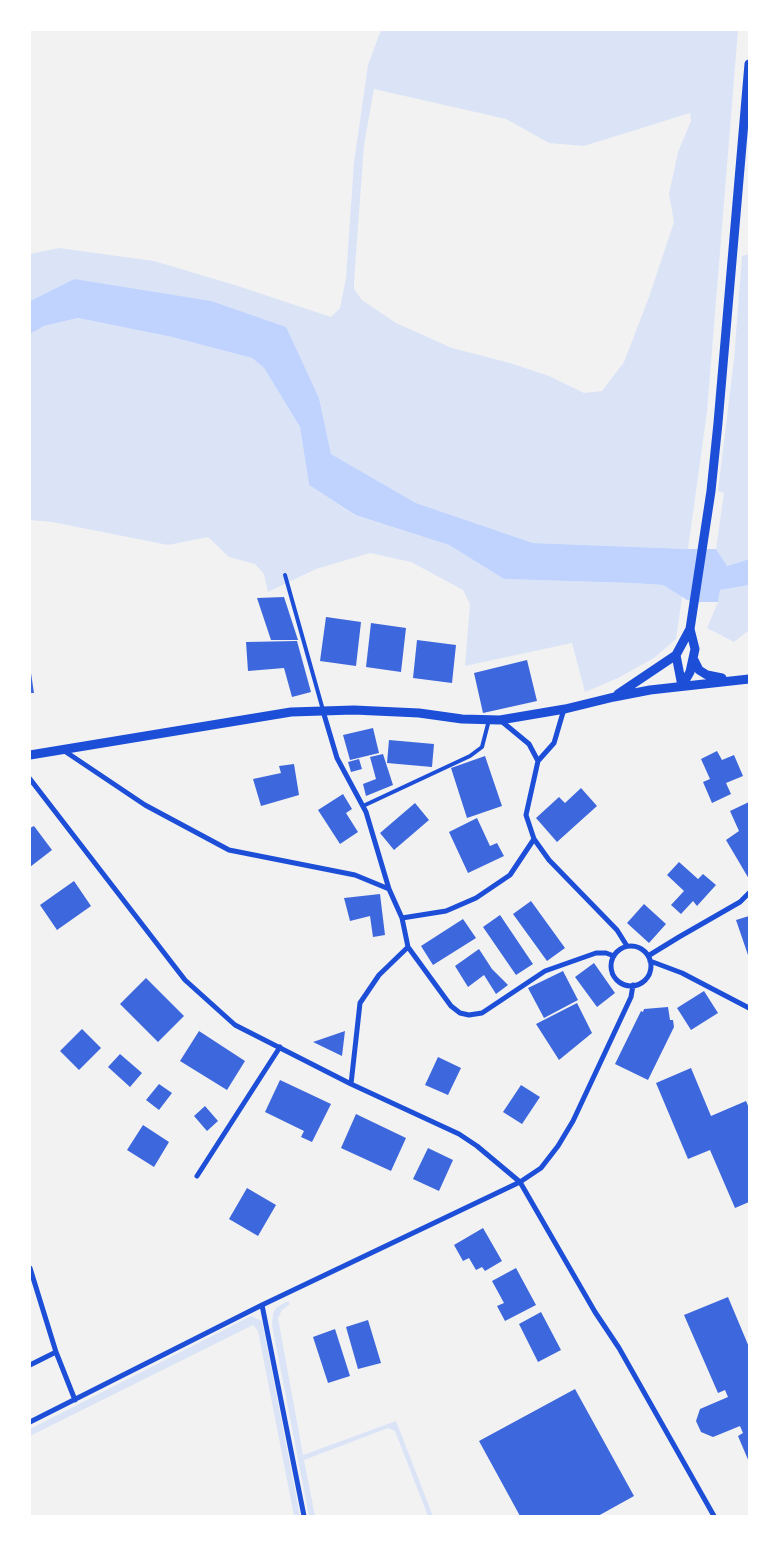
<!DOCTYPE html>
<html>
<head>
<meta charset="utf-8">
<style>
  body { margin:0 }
  #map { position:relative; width:779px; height:1546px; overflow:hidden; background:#f2f2f2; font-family:Raleway,sans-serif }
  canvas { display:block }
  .frame { position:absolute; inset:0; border:31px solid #fff; pointer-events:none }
</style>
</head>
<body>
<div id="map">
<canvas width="779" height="1546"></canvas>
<div class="frame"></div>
</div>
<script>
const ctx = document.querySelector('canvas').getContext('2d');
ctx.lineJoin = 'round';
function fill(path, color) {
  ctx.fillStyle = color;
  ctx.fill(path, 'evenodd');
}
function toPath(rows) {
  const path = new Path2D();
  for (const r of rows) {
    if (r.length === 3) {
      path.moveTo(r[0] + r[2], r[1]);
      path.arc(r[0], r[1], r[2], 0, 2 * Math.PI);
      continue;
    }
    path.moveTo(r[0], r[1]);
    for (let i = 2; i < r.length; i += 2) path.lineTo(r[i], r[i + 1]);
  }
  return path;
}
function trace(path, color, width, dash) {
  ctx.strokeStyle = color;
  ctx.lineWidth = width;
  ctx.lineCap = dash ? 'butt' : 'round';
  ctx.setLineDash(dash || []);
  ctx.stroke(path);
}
const green = toPath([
  [381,30,738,30,707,412,688,549,533,543,416,503,331,454,319,398,285,327,74,279,30,301,30,254,59,248,154,261,238,286,331,317,340,308,346,278,354,162,368,65],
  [374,89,506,119,549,143,584,146,690,113,691,121,678,152,669,194,674,222,649,297,624,362,602,391,584,393,549,376,510,363,452,348,396,323,362,300,354,289,354,281,364,145],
  [749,254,749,559,726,566,716,549,724,493,718,491,734,359,742,256],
  [78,318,172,337,252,358,264,368,300,427,309,485,354,515,449,545,504,579,632,583,663,585,682,597,676,639,654,658,618,678,585,692,572,643,465,666,470,604,463,590,411,562,370,553,316,569,268,592,264,574,255,564,229,557,208,537,168,545,52,522,30,520,30,334,44,326],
  [749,585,749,630,734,642,707,628,718,602,720,590],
  [288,1301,290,1304,282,1310,278,1318,303,1455,396,1421,433,1516,428,1516,395,1431,388,1428,304,1460,315,1516,309,1516,272,1325,273,1313,277,1307],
  [251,1316,262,1321,300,1516,294,1516,258,1331,253,1325,30,1436,30,1429]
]);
const water = toPath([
  [74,279,211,301,286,327,319,398,331,454,416,503,533,543,688,549,716,549,727,566,749,559,749,585,720,590,718,602,699,602,687,600,663,585,632,583,504,579,449,545,355,515,309,485,300,427,264,368,252,358,172,337,78,318,44,326,30,334,30,301]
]);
const building = toPath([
  [284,597,298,640,271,640,257,598],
  [326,617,361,622,356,666,320,661],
  [371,623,406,628,401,672,366,667],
  [417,640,456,645,452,683,413,678],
  [297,641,311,692,292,697,284,668,248,671,246,642],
  [527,660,537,701,483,713,474,673],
  [31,673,34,693,30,693,30,674],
  [373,728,379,753,350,760,343,735],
  [389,740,434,744,432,767,387,763],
  [717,751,722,760,734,755,743,776,726,783,731,794,712,803,703,782,710,779,701,759],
  [383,754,393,785,366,796,363,784,376,779,370,757],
  [485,756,502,806,467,818,451,768],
  [359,759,362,769,351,772,348,762],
  [294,764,299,795,261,806,253,779,281,773,279,766],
  [581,788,597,806,557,842,536,818,559,797,565,803],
  [343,794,352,809,346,813,358,832,340,844,318,810],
  [749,802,749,879,726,840,739,831,730,811],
  [415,803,429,820,394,850,380,833],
  [477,818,490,846,497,843,504,856,468,873,449,832],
  [34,826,52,850,30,867,30,828],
  [679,862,698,879,703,874,716,885,697,906,693,901,681,914,671,905,684,891,667,875],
  [74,881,91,906,57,930,40,905],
  [380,894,385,935,373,937,370,916,350,921,344,898],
  [531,901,565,948,547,961,513,914],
  [644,904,666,924,649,943,627,923],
  [500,915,533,964,516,975,483,927],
  [749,916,749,958,736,920],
  [463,919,476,938,433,965,421,946],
  [479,949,492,969,508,985,496,994,484,975,468,987,455,966],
  [594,963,615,993,597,1007,575,977],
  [563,971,578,1000,544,1018,528,988],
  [146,978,184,1016,158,1042,120,1004],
  [704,991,718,1013,691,1030,677,1008],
  [577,1003,592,1033,559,1060,536,1024],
  [668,1007,670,1020,673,1020,674,1027,648,1080,615,1064,641,1011,643,1012,644,1009],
  [82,1029,101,1048,79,1070,60,1051],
  [199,1031,245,1061,227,1090,180,1061],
  [345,1031,342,1056,313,1042],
  [120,1054,142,1073,130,1087,108,1067],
  [438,1057,461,1068,448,1095,425,1085],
  [691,1068,711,1116,746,1101,749,1108,749,1202,735,1208,710,1150,688,1159,656,1083],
  [280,1080,331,1104,312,1142,301,1137,304,1131,265,1112],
  [159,1084,172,1093,159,1110,146,1100],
  [521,1085,540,1097,522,1124,503,1112],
  [205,1106,218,1121,207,1131,194,1116],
  [356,1114,406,1138,391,1171,341,1148],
  [143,1125,169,1142,154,1167,127,1150],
  [428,1148,453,1160,439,1191,413,1179],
  [247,1188,276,1205,258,1236,229,1219],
  [483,1228,502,1261,485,1271,482,1267,476,1270,469,1258,463,1261,454,1245],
  [516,1268,536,1305,505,1321,497,1306,504,1303,492,1281],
  [728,1297,749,1347,749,1462,738,1436,743,1433,740,1426,713,1437,701,1432,696,1421,700,1409,728,1397,725,1390,718,1393,684,1315],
  [541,1312,561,1350,538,1362,519,1324],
  [368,1320,381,1363,358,1369,346,1327],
  [335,1329,350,1376,328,1383,313,1337],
  [575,1389,634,1496,598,1516,520,1516,479,1441]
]);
const service = toPath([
  [285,575,323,710],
  [363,806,470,756,482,747,489,720]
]);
const minor = toPath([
  [564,709,554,743,538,761,526,815,534,839,549,860,617,930,627,946],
  [323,711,337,758,366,812,389,889,402,918,408,947,451,1006,460,1013,469,1015,482,1013,545,971,596,953,606,953,614,956],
  [500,720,529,744,538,761],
  [63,750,145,805,229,850,355,875,389,889],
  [30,779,185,980,235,1025,351,1084,459,1134,477,1146,520,1182,595,1312,619,1348,714,1516],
  [402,918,446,911,476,898,510,875,534,839],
  [631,966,20],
  [648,956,679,937,740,902,749,893],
  [650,961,682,973,749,1008],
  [351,1084,360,1003,379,975,408,947],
  [197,1176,280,1047],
  [30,1268,56,1352,30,1365],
  [262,1305,304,1516],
  [56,1352,75,1400],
  [30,1422,262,1305,520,1182,541,1168,558,1146,573,1121,631,997,633,985]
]);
const tertiary = toPath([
  [676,655,682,686],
  [693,658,699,670,707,675,722,678],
  [682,686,690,672,695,649,690,629,711,491,718,423,749,64],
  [618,694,676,655,690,629],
  [30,755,291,712,354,710,419,713,462,719,500,720,565,709,614,697,650,690,749,679]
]);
fill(green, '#dbe4f7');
fill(water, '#bfd3fe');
fill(building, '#3d67dc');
trace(service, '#1d4ed8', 4);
trace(minor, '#1d4ed8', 5);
trace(tertiary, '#1d4ed8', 9);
</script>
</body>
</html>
